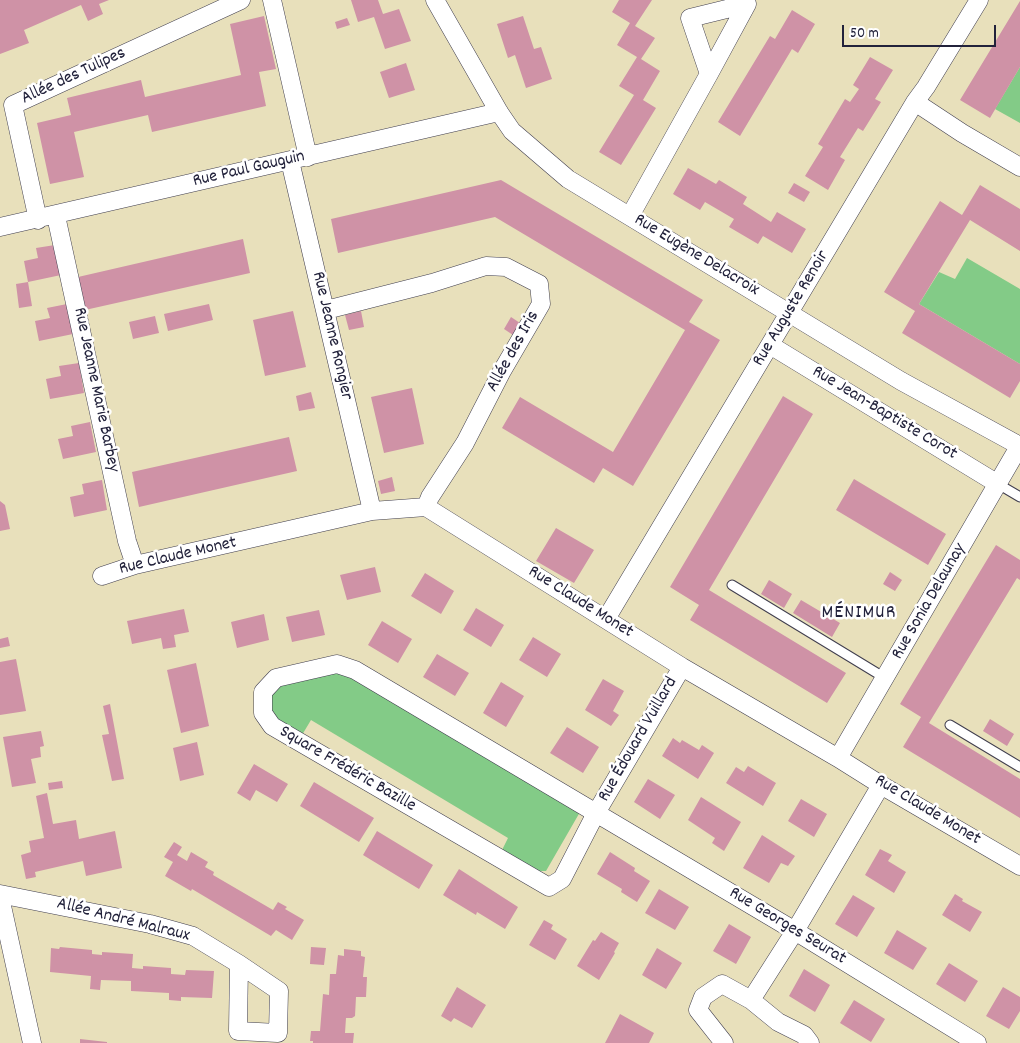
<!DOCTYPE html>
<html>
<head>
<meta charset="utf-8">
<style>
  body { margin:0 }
  #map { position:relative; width:1020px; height:1043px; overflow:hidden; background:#e8e0bb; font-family:Dekko,sans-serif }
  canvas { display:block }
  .scale { position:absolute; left:842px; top:25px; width:154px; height:22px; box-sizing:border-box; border:2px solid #22223b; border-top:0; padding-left:6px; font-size:15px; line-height:18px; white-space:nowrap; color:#22223b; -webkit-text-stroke:4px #fff; paint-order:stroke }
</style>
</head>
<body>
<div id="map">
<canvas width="1020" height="1043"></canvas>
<div class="scale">50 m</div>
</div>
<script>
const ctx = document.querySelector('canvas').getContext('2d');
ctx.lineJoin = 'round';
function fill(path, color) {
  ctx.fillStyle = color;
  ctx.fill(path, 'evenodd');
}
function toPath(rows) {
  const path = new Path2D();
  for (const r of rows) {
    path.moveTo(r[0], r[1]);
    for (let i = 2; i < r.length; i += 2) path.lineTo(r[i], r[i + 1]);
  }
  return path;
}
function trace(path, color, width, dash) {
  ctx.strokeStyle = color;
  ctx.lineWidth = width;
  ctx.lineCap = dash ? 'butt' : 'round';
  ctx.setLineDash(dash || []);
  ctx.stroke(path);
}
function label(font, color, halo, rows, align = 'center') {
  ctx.font = font + ' Dekko,sans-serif';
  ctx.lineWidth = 5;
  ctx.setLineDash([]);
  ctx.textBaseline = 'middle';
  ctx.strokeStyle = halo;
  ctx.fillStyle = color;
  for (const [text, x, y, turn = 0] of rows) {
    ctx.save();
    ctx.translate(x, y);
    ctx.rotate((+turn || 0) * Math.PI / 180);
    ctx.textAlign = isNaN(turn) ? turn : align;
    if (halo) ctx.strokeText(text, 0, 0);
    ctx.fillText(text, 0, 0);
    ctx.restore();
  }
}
const green = toPath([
  [1020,67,1020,123,995,109],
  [967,258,1020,289,1020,364,919,304,939,272,955,279],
  [335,670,354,675,580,812,546,871,535,871,501,852,508,838,311,720,302,735,273,716,269,699,278,685]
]);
const building = toPath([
  [0,0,109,0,99,4,103,14,88,21,81,5,24,30,29,43,0,54],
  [351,0,378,0,383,14,399,9,411,41,385,49,374,17,358,22],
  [619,0,652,0,635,26,655,38,641,59,660,71,643,100,656,108,621,165,599,152,634,95,619,86,637,57,617,45,630,23,612,12],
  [1020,1,1020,67,990,118,960,100],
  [792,10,815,24,798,53,792,49,740,136,718,122,770,36,775,39],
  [264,16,276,69,259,72,266,106,152,132,148,115,74,132,84,177,50,184,37,123,71,115,67,98,141,80,145,97,241,75,230,24],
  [523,16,534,49,541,47,552,79,526,88,515,55,508,58,497,24],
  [347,18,350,25,337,29,335,22],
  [870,57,893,70,875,99,881,102,863,131,858,128,840,157,845,160,828,190,805,176,823,147,818,144,845,99,850,102,859,89,853,85],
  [406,63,415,90,389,98,380,72],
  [688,168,716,184,719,180,747,197,743,204,771,222,777,212,806,229,792,253,763,236,758,244,729,227,734,219,705,202,700,210,673,194],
  [501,180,703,300,689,322,720,340,633,486,603,468,594,483,502,428,520,397,613,452,685,330,495,217,338,253,331,219],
  [794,183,810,192,804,202,788,193],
  [980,185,1020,209,1020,251,970,220,919,304,1020,364,1020,381,1010,398,902,333,915,311,884,292,940,201,962,215],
  [243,239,250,273,85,310,78,277],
  [55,245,61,275,28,282,24,261,38,258,36,248],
  [28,282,32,306,19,308,16,284],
  [67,304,73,334,39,341,35,321,50,318,47,308],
  [209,304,213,320,168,331,164,314],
  [293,311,306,367,265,376,253,320],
  [361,311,364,327,349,330,345,315],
  [155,316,159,333,133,339,129,322],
  [511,317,523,325,516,337,504,329],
  [79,363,84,393,50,399,46,379,61,376,59,366],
  [412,388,424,444,384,453,371,397],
  [311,392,315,408,299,411,296,396],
  [783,396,813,414,709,590,846,673,827,703,690,620,699,605,670,587],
  [90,422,96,452,63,459,58,439,73,436,71,426],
  [289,437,297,471,139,507,132,472],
  [392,477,395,491,381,494,378,481],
  [854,479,946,534,928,565,836,510],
  [102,480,107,510,74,517,70,497,84,494,82,484],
  [0,501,5,505,10,529,0,531],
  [556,528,594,550,574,583,536,561],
  [996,545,1020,560,1020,580,1017,578,929,723,1020,779,1020,818,903,747,921,717,900,704],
  [375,567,381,592,347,600,340,575],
  [890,572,902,580,895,591,883,584],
  [425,573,454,591,441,614,411,596],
  [769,580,792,594,784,608,761,594],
  [801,600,840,623,832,637,793,613],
  [476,608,504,625,491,647,463,630],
  [184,609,189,632,174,635,176,647,163,649,161,638,132,644,127,621],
  [319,610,325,635,292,642,286,617],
  [264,614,269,640,237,648,231,622],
  [382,621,412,639,398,663,368,645],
  [8,637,10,646,0,648,0,639],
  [533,637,561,654,547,677,519,660],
  [437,654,469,673,455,696,423,677],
  [16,659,26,711,0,715,0,662],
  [196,663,209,726,181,733,167,670],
  [603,679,624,691,613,711,619,715,611,726,585,710],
  [501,682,524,696,506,727,483,713],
  [110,704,124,779,112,781,102,735,109,734,103,706],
  [990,719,1014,734,1007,746,983,731],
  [567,727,599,747,583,773,550,753],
  [41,731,44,746,40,747,41,757,31,759,36,783,12,787,3,737],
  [673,738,680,743,682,740,699,750,702,745,714,753,698,779,662,756],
  [197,742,204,775,180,781,173,748],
  [254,764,288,784,277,802,256,790,250,801,237,793],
  [748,766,776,783,763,806,726,783,736,767,744,772],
  [648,779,675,795,660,819,634,802],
  [62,781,63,788,49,790,48,783],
  [314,782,374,818,359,842,300,806],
  [47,793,53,824,76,820,79,839,115,831,122,868,86,876,83,861,35,872,36,877,26,879,21,855,31,852,29,841,44,838,36,796],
  [701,797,741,822,724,851,712,843,715,838,688,820],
  [801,799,827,814,814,837,788,821],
  [377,831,433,865,419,889,363,855],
  [762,835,795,856,788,866,781,863,769,883,743,868],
  [174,842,182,847,177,855,187,861,191,852,208,862,205,867,214,872,213,875,273,910,278,902,287,907,285,909,304,920,292,940,276,930,271,936,192,889,191,891,165,876,173,862,164,857],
  [880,849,892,855,888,861,906,872,894,893,865,875],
  [610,852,635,868,634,871,650,881,637,902,621,892,622,889,597,874],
  [459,869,518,907,505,929,477,912,476,915,443,895],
  [659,889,689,907,675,930,645,913],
  [955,894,963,899,962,901,982,912,970,932,942,915],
  [853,895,875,908,857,937,835,924],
  [544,920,553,925,551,929,567,939,555,960,529,945],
  [729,924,751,937,736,964,713,951],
  [897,930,927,948,913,970,884,953],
  [601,932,619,943,614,952,615,953,599,980,577,966,593,940,595,941],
  [60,947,92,950,92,954,102,955,102,952,133,954,132,968,143,969,143,966,171,968,171,974,185,975,186,970,214,971,212,998,181,997,181,1001,169,1000,169,993,131,991,131,981,101,980,100,990,90,989,91,976,50,972,51,948,59,949],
  [311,947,326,948,324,965,310,964],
  [657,948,682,963,666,989,642,975],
  [344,949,361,951,361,956,365,957,363,977,367,977,366,997,356,997,355,1016,352,1018,346,1018,345,1033,354,1033,353,1043,313,1043,313,1041,310,1041,311,1031,320,1031,323,994,329,995,330,974,336,974,338,955,344,956],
  [949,963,978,981,965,1002,936,984],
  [804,969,830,985,815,1012,789,996],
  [457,987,486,1005,472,1028,454,1018,451,1022,441,1016],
  [1003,987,1020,997,1020,1011,1009,1029,986,1016],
  [854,1000,885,1019,871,1042,840,1023],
  [620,1014,654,1033,649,1043,605,1043],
  [80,1039,107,1042,107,1043,80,1043]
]);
const service = toPath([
  [998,484,1020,497],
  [732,585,885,678],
  [950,725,1020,767]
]);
const minor = toPath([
  [272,0,308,157],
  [435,0,499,112,512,131,568,179,901,381,1020,446],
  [915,102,962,133,1020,167],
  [290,161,372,511],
  [56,216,127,541,135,565],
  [630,216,709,74,747,4,690,18,709,74],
  [38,220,13,105,241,0],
  [0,227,499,112],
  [326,310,432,283,486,266,506,267,539,284,541,304,502,371,465,443,430,497,426,507],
  [770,345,998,484],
  [102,576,135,565,372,511,426,507,682,667,838,758,881,785,1020,866],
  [606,619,915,102,926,87,979,0],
  [682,667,596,813,562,879,549,887,272,726,263,713,263,692,276,678,337,664,355,670,596,813,795,931,977,1043],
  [838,758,1020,445],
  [0,894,150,924,193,936,239,964,279,991,278,1033,238,1031,239,964],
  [0,897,32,1043],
  [751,1000,795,931,881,785],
  [724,1043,698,1010,703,997,722,984,751,1000,778,1022,804,1035,810,1043]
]);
const streetNames = [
  ["Allée des Tulipes",74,77,-25],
  ["Rue Paul Gauguin",249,170,-13],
  ["Rue Eugène Delacroix",696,256,31],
  ["Rue Auguste Renoir",792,309,-59],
  ["Rue Jeanne Rongier",331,336,77],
  ["Allée des Iris",514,352,-61],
  ["Rue Jeanne Marie Barbey",95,390,78],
  ["Rue Jean-Baptiste Corot",884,414,31],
  ["Rue Claude Monet",178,557,-13],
  ["Rue Sonia Delaunay",930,602,-60],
  ["Rue Claude Monet",580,603,32],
  ["Rue Édouard Vuillard",639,740,-60],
  ["Square Frédéric Bazille",347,770,30],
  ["Rue Claude Monet",927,811,31],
  ["Allée André Malraux",123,921,14],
  ["Rue Georges Seurat",787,927,31]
];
const quarterNames = [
  ["MÉNIMUR",859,614]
];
fill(green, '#83cb87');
fill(building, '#cf92a6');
trace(service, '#403e4e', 11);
trace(minor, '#403e4e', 19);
trace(service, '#fff', 9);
trace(minor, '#fff', 18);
label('18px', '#22223b', '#fff', streetNames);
ctx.letterSpacing = '1px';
label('20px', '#22223b', '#fff', quarterNames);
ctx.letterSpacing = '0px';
</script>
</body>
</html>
